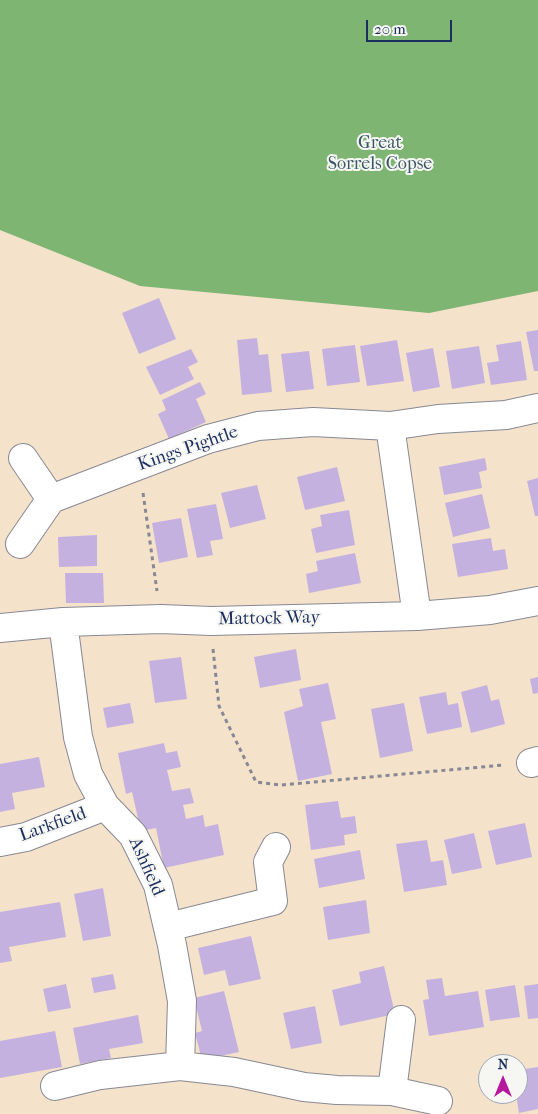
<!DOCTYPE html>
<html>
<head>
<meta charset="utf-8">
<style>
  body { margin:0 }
  #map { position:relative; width:538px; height:1114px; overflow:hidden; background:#f4e2cb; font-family:"IM FELL French Canon",serif }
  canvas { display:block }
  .north { position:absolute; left:478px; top:1054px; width:50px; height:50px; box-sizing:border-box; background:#f6f6f2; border:1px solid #9ea6b7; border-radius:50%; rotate:0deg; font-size:14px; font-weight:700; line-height:20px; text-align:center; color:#1b2f5e }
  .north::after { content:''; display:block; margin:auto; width:18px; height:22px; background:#b5179e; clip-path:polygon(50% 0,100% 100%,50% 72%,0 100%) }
  .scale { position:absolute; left:366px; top:20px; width:86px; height:22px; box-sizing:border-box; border:2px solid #1b2f5e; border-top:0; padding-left:6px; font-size:15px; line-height:18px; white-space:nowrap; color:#1b2f5e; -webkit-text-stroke:4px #f6f6f2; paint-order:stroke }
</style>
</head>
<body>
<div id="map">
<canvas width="538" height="1114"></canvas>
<div class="north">N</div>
<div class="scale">20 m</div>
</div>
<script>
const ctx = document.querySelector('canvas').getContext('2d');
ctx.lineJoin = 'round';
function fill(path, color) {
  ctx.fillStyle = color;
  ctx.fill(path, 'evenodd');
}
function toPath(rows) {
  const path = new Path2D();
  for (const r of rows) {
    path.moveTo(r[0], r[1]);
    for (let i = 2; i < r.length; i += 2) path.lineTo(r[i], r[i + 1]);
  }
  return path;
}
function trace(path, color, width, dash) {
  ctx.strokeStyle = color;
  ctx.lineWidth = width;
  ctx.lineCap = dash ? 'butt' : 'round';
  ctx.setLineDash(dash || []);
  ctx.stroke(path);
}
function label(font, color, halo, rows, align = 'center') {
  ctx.font = font + ' "IM FELL French Canon",serif';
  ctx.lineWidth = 4;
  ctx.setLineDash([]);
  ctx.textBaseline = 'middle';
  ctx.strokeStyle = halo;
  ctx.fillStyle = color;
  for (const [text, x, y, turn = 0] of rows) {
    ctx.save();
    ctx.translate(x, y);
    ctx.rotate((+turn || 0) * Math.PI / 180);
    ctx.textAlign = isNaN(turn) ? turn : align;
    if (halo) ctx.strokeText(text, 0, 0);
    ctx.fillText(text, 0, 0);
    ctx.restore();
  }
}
const forest = toPath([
  [0,0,538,0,538,291,429,313,140,286,0,230]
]);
const building = toPath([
  [159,298,176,339,139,354,122,313],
  [538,330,538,371,534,371,526,332],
  [257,338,259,355,268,354,272,392,242,395,237,340],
  [397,340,404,381,367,386,360,346],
  [521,341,527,380,491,385,487,363,499,361,496,345],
  [355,345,360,382,327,386,322,349],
  [479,346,485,383,452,389,446,351],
  [433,348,440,387,413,392,406,353],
  [191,349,198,362,188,367,194,379,160,395,146,367],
  [309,351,314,389,286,392,281,354],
  [200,382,206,394,196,399,206,422,169,439,158,414,166,410,162,400],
  [485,458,487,470,479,472,482,488,444,495,439,467],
  [337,467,345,501,305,510,297,477],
  [538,478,538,516,535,516,527,481],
  [257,485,266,519,230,528,221,493],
  [482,494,490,528,453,537,445,503],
  [216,504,223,539,210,541,213,555,197,558,187,509],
  [349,510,355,545,316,553,311,529,322,526,320,515],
  [181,518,188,557,159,563,152,523],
  [97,535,97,566,59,567,58,537],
  [491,538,493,551,505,549,508,569,458,577,452,544],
  [355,553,361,583,309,593,306,574,318,571,316,561],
  [65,573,103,573,104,603,66,603],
  [296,649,301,680,260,688,254,657],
  [181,657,187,699,155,703,149,661],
  [538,677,538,693,533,694,530,679],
  [328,683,336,719,321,722,332,774,298,781,284,712,303,706,299,689],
  [487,685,491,701,499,699,505,724,471,733,461,692],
  [446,692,448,705,458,703,462,727,427,734,419,697],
  [130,703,134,723,107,728,103,708],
  [404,703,413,751,380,758,371,709],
  [164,743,166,753,177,751,181,767,167,770,172,791,190,788,194,803,183,805,186,819,203,815,205,827,218,824,224,855,164,868,156,828,141,831,132,792,126,794,118,753],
  [39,757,45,787,12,793,15,809,0,812,0,764],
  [338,801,341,818,355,816,357,833,344,835,345,845,311,850,305,805],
  [525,823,532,857,496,865,488,831],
  [474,833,482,868,452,874,444,840],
  [427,840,431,862,443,860,447,885,404,892,396,844],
  [360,850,365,879,319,888,314,859],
  [103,888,111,936,83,941,74,894],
  [366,900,370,933,328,940,323,907],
  [60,902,66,937,9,947,12,961,0,963,0,912],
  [251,936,261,979,229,986,225,970,204,975,198,948],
  [384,966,395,1014,340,1026,332,990,361,983,359,972],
  [113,974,116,989,94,993,91,978],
  [442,978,445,996,478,991,484,1027,429,1036,423,1000,429,999,426,980],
  [66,984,71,1008,48,1012,43,989],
  [538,984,538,1018,528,1019,524,986],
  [515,985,520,1017,490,1021,485,990],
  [224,991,239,1052,202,1060,195,1033,202,1031,194,998],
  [315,1006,322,1043,291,1049,283,1013],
  [138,1015,143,1043,109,1049,111,1058,80,1064,73,1028],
  [55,1031,62,1067,0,1078,0,1041],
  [538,1067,538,1109,519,1113,516,1094,518,1094,518,1070]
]);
const path = toPath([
  [143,493,157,591],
  [213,649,219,706,256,782,281,785,504,765]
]);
const minor = toPath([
  [390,426,417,616],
  [23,458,51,499],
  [20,544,51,499,208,439,258,426,313,422,390,426,438,419,506,415,538,408],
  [63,622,78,737,88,774,105,806,133,835,158,885,172,945,182,1001,180,1066],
  [0,628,63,622,161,619,211,621,417,616,490,610,538,601],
  [531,763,538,761],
  [0,842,26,837,105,806],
  [168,927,273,901,268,862,276,847],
  [55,1086,100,1075,180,1066,234,1072,304,1087,337,1090,392,1091,438,1101],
  [392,1091,401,1020]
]);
const parkNames = [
  ["Great",380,144],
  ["Sorrels Copse",380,165]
];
const streetNames = [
  ["Kings Pightle",188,449,-19],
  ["Mattock Way",269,619,-1],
  ["Larkfield",53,825,-20],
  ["Ashfield",146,867,66]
];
fill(forest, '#7eb572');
fill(building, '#c5b1df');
trace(minor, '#888894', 30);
trace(path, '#888894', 3, [4, 4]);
trace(minor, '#fff', 28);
label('18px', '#3c5868', '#f6f6f2', parkNames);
label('18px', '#1b2f5e', '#f6f6f2', streetNames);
</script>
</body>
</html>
